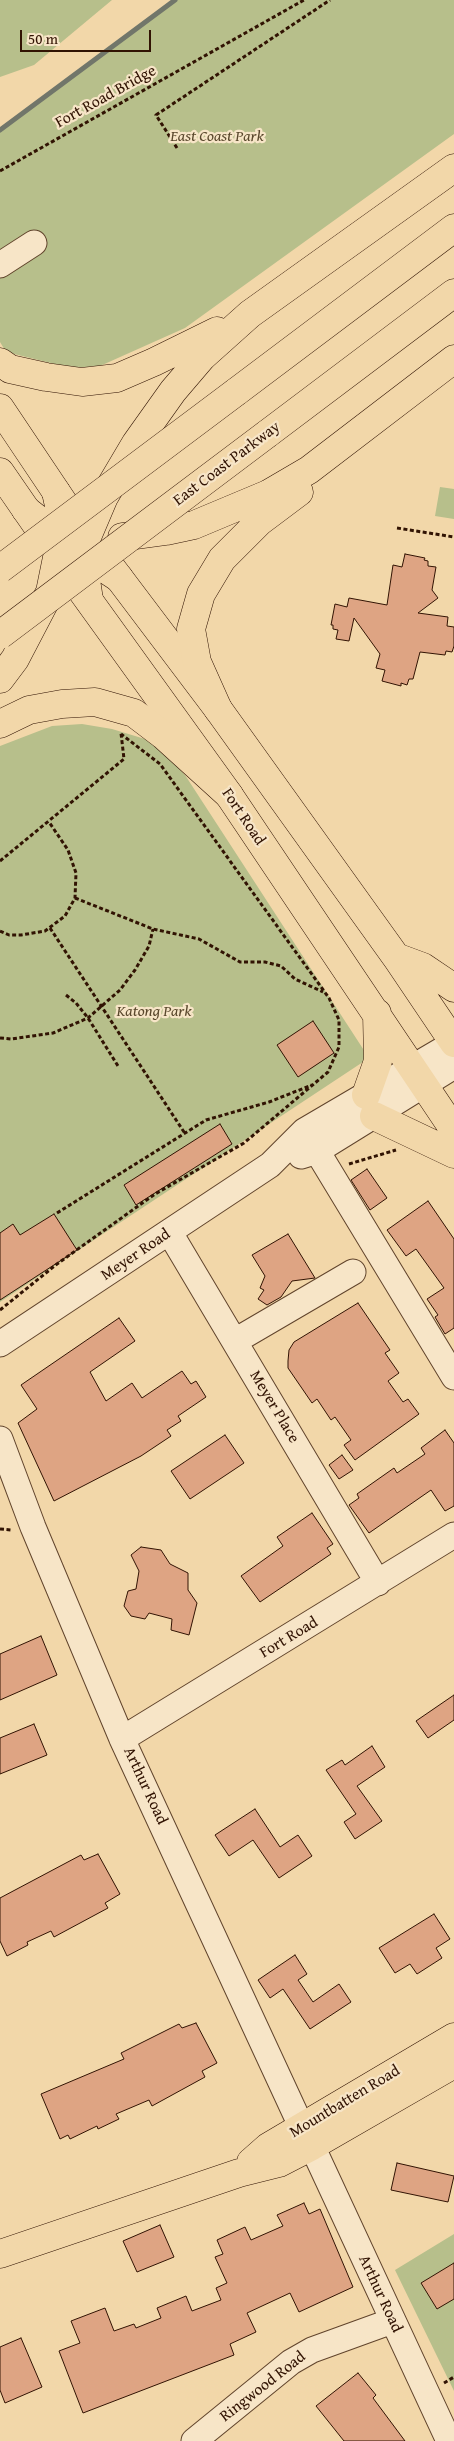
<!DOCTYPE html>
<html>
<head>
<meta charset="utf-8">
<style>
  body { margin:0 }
  #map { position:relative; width:454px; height:2441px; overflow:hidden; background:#f2d7a9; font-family:"Gentium Book Plus",serif }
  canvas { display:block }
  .scale { position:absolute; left:20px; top:30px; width:131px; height:22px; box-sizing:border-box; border:2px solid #311303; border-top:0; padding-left:6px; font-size:15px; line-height:18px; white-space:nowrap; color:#311303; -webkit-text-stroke:4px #f7e5c7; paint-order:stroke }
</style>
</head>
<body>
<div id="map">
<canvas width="454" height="2441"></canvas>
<div class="scale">50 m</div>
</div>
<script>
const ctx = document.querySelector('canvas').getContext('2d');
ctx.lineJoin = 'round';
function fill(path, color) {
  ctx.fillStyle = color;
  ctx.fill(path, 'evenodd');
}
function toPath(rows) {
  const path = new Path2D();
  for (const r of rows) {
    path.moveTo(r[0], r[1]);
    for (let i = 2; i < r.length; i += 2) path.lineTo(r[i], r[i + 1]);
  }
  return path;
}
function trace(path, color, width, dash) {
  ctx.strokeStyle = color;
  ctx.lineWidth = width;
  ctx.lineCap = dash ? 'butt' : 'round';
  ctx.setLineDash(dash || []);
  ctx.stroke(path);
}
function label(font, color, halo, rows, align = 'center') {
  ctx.font = font + ' "Gentium Book Plus",serif';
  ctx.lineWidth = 4.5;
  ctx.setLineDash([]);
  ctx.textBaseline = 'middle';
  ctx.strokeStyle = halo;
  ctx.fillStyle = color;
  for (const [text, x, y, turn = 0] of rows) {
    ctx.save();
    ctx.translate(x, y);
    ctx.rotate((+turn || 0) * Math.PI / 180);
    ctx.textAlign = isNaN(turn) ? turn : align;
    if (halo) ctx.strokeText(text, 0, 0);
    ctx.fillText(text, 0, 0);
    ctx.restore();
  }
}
const green = toPath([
  [0,0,112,0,34,65,0,77],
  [174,0,454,0,454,134,185,328,100,366,71,368,6,352,0,342,0,128],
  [440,487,454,489,454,519,435,516],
  [82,724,112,729,145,739,167,756,185,775,369,1058,0,1302,0,746,52,726],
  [454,2234,454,2391,395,2270]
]);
const stream = toPath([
  [0,130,175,0]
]);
const building = toPath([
  [405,554,425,558,424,560,428,561,428,566,436,567,432,590,438,598,418,613,448,617,447,626,454,627,454,646,452,652,446,651,445,655,420,652,413,679,409,679,407,685,401,683,401,686,382,681,385,670,376,668,380,654,354,618,349,641,336,639,338,630,333,629,333,625,331,625,335,604,347,607,349,598,387,605,393,565,402,567,405,554],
  [313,1021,334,1053,298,1077,277,1045,313,1021],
  [220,1124,232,1144,136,1205,124,1185,220,1124],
  [367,1169,387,1198,370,1210,351,1180,367,1169],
  [428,1201,454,1239,454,1328,445,1334,435,1317,438,1315,427,1299,444,1288,416,1249,406,1256,387,1230,428,1201],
  [54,1214,77,1250,0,1300,0,1233,13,1224,20,1235,54,1214],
  [288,1234,315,1278,292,1281,281,1297,267,1305,258,1299,264,1290,260,1288,265,1276,252,1255,288,1234],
  [358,1303,390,1350,385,1353,399,1373,388,1381,403,1402,408,1399,419,1414,355,1460,344,1445,351,1440,335,1417,331,1420,317,1399,312,1403,288,1368,288,1361,289,1350,294,1342,358,1303],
  [119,1318,135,1341,90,1372,106,1401,132,1383,142,1398,182,1371,191,1384,196,1381,206,1397,178,1416,181,1421,167,1430,171,1436,141,1456,54,1501,18,1423,37,1409,21,1385,119,1318],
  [445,1430,454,1443,454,1506,445,1511,431,1490,369,1533,349,1505,359,1498,357,1494,394,1468,397,1473,425,1454,421,1448,445,1430],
  [225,1435,244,1463,190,1499,171,1471,225,1435],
  [342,1455,353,1470,339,1479,329,1465,342,1455],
  [312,1513,333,1544,327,1548,331,1554,260,1602,241,1576,283,1546,277,1537,312,1513],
  [141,1547,161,1550,170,1564,188,1573,188,1590,197,1603,189,1635,171,1630,172,1619,149,1613,145,1619,131,1616,124,1606,128,1591,136,1589,139,1571,131,1555,141,1547],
  [41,1636,57,1675,0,1700,0,1654,41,1636],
  [454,1695,454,1720,428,1738,416,1721,454,1695],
  [34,1724,47,1755,0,1774,0,1738,34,1724],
  [372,1746,385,1767,357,1786,382,1821,355,1839,344,1822,356,1814,326,1770,342,1760,345,1765,372,1746],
  [255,1809,280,1847,298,1835,312,1856,279,1878,253,1840,229,1856,215,1835,255,1809],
  [98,1854,120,1894,105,1903,108,1908,54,1937,51,1931,27,1942,28,1945,7,1956,0,1941,0,1898,81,1855,84,1860,98,1854],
  [434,1914,450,1939,436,1948,442,1958,417,1974,410,1964,395,1973,379,1948,434,1914],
  [295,1955,307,1974,298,1980,313,2002,339,1984,351,2002,310,2029,283,1989,270,1998,258,1980,295,1955],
  [196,2023,217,2063,202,2071,205,2077,152,2106,149,2100,116,2114,119,2119,98,2129,97,2126,70,2139,68,2135,60,2139,41,2094,124,2059,121,2053,179,2024,182,2028,196,2023],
  [397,2163,454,2176,448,2202,391,2190,397,2163],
  [304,2203,309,2214,320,2209,353,2287,299,2312,290,2293,247,2313,256,2332,230,2344,234,2355,83,2413,59,2351,80,2343,71,2321,105,2308,114,2331,134,2324,136,2328,161,2318,157,2308,186,2296,192,2311,221,2300,216,2288,227,2283,215,2257,223,2254,217,2240,245,2227,251,2240,283,2226,277,2215,304,2203],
  [160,2225,174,2257,137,2272,123,2241,160,2225],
  [454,2263,454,2299,437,2309,421,2283,454,2263],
  [21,2338,42,2387,5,2403,0,2390,0,2347,21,2338],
  [358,2373,376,2395,373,2398,405,2441,344,2441,316,2406,358,2373]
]);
const path = toPath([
  [177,148,156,115,330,0],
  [0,171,304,0],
  [397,528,454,537],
  [0,861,124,759,121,733],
  [75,898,153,929,199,939,240,962,265,962,281,966,295,979,323,992],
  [50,928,184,1132],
  [0,931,9,935,21,935,45,931,65,916,75,898,76,873,68,850,49,822],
  [66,995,76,1003,88,1018,118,1066],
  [0,1038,11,1039,53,1033,88,1018,120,990,135,970,149,946,153,929],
  [349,1164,396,1150],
  [57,1213,206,1120,269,1102,312,1085],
  [0,1310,57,1264,155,1194,244,1143,328,1072,339,1047,339,1020,329,998,160,764,121,734],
  [0,1529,11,1530],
  [444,2383,454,2377]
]);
const minor = toPath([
  [0,265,34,243],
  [317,1151,454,1377],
  [301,1156,317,1151,454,1066],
  [170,1233,378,1583],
  [235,1341,353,1272],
  [0,1344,270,1165,304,1131,454,1043],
  [0,1439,33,1527,122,1739,302,2128],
  [122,1739,454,1535],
  [312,2146,449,2441],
  [194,2441,291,2362,312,2350,392,2321]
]);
const major = toPath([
  [0,408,69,511],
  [0,472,40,530],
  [104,558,218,709,396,957,454,1043],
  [74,580,229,795,454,1130],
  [396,957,423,967,454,988],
  [366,1095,378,1061,377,1013],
  [374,1116,454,1154],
  [251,2162,268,2147,454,2037],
  [0,2254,239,2173,279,2163,312,2146,454,2064]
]);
const highway = toPath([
  [0,362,10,369,46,377,82,382,117,378,154,362,217,331],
  [236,392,454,228],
  [267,434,454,293],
  [26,510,48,527,74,535],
  [122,537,166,531,194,525,268,494,309,470,454,359],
  [74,559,96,563,119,578],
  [89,600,83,560,87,537,104,497,136,443,173,391,202,357,250,314,454,168],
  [0,679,15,659,50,592,62,533,62,519,56,492],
  [218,709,197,662,191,629,201,594,222,559,259,522,299,492],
  [0,724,29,710,62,704,95,702,134,713,163,735,229,795]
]);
const highwayBridge = toPath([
  [0,569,236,392],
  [0,635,267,434]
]);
const streetNames = [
  ["Fort Road Bridge",106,97,-29],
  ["East Coast Parkway",227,464,-37],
  ["Fort Road",243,817,56],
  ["Meyer Road",136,1255,-34],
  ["Meyer Place",274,1407,59],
  ["Fort Road",289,1638,-31],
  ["Arthur Road",145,1786,65],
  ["Mountbatten Road",345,2102,-31],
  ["Arthur Road",380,2294,65],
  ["Ringwood Road",263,2387,-38]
];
const parkNames = [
  ["East Coast Park",217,137],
  ["Katong Park",154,1012]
];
fill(green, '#b7bf8b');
trace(stream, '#71766a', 5);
fill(building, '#dea483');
trace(building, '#311303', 1);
trace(minor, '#61442c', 27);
trace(major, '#311303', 29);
trace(highway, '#311303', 29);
trace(path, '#311303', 3, [4, 2.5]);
trace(minor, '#f7e5c7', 25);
trace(major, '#f2d7a9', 28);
trace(highway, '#f2d7a9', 28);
trace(highwayBridge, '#311303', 29, []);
trace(highwayBridge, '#f2d7a9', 28);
label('16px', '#311303', '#f7e5c7', streetNames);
label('italic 16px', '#59472c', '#f7e5c7', parkNames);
</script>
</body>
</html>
